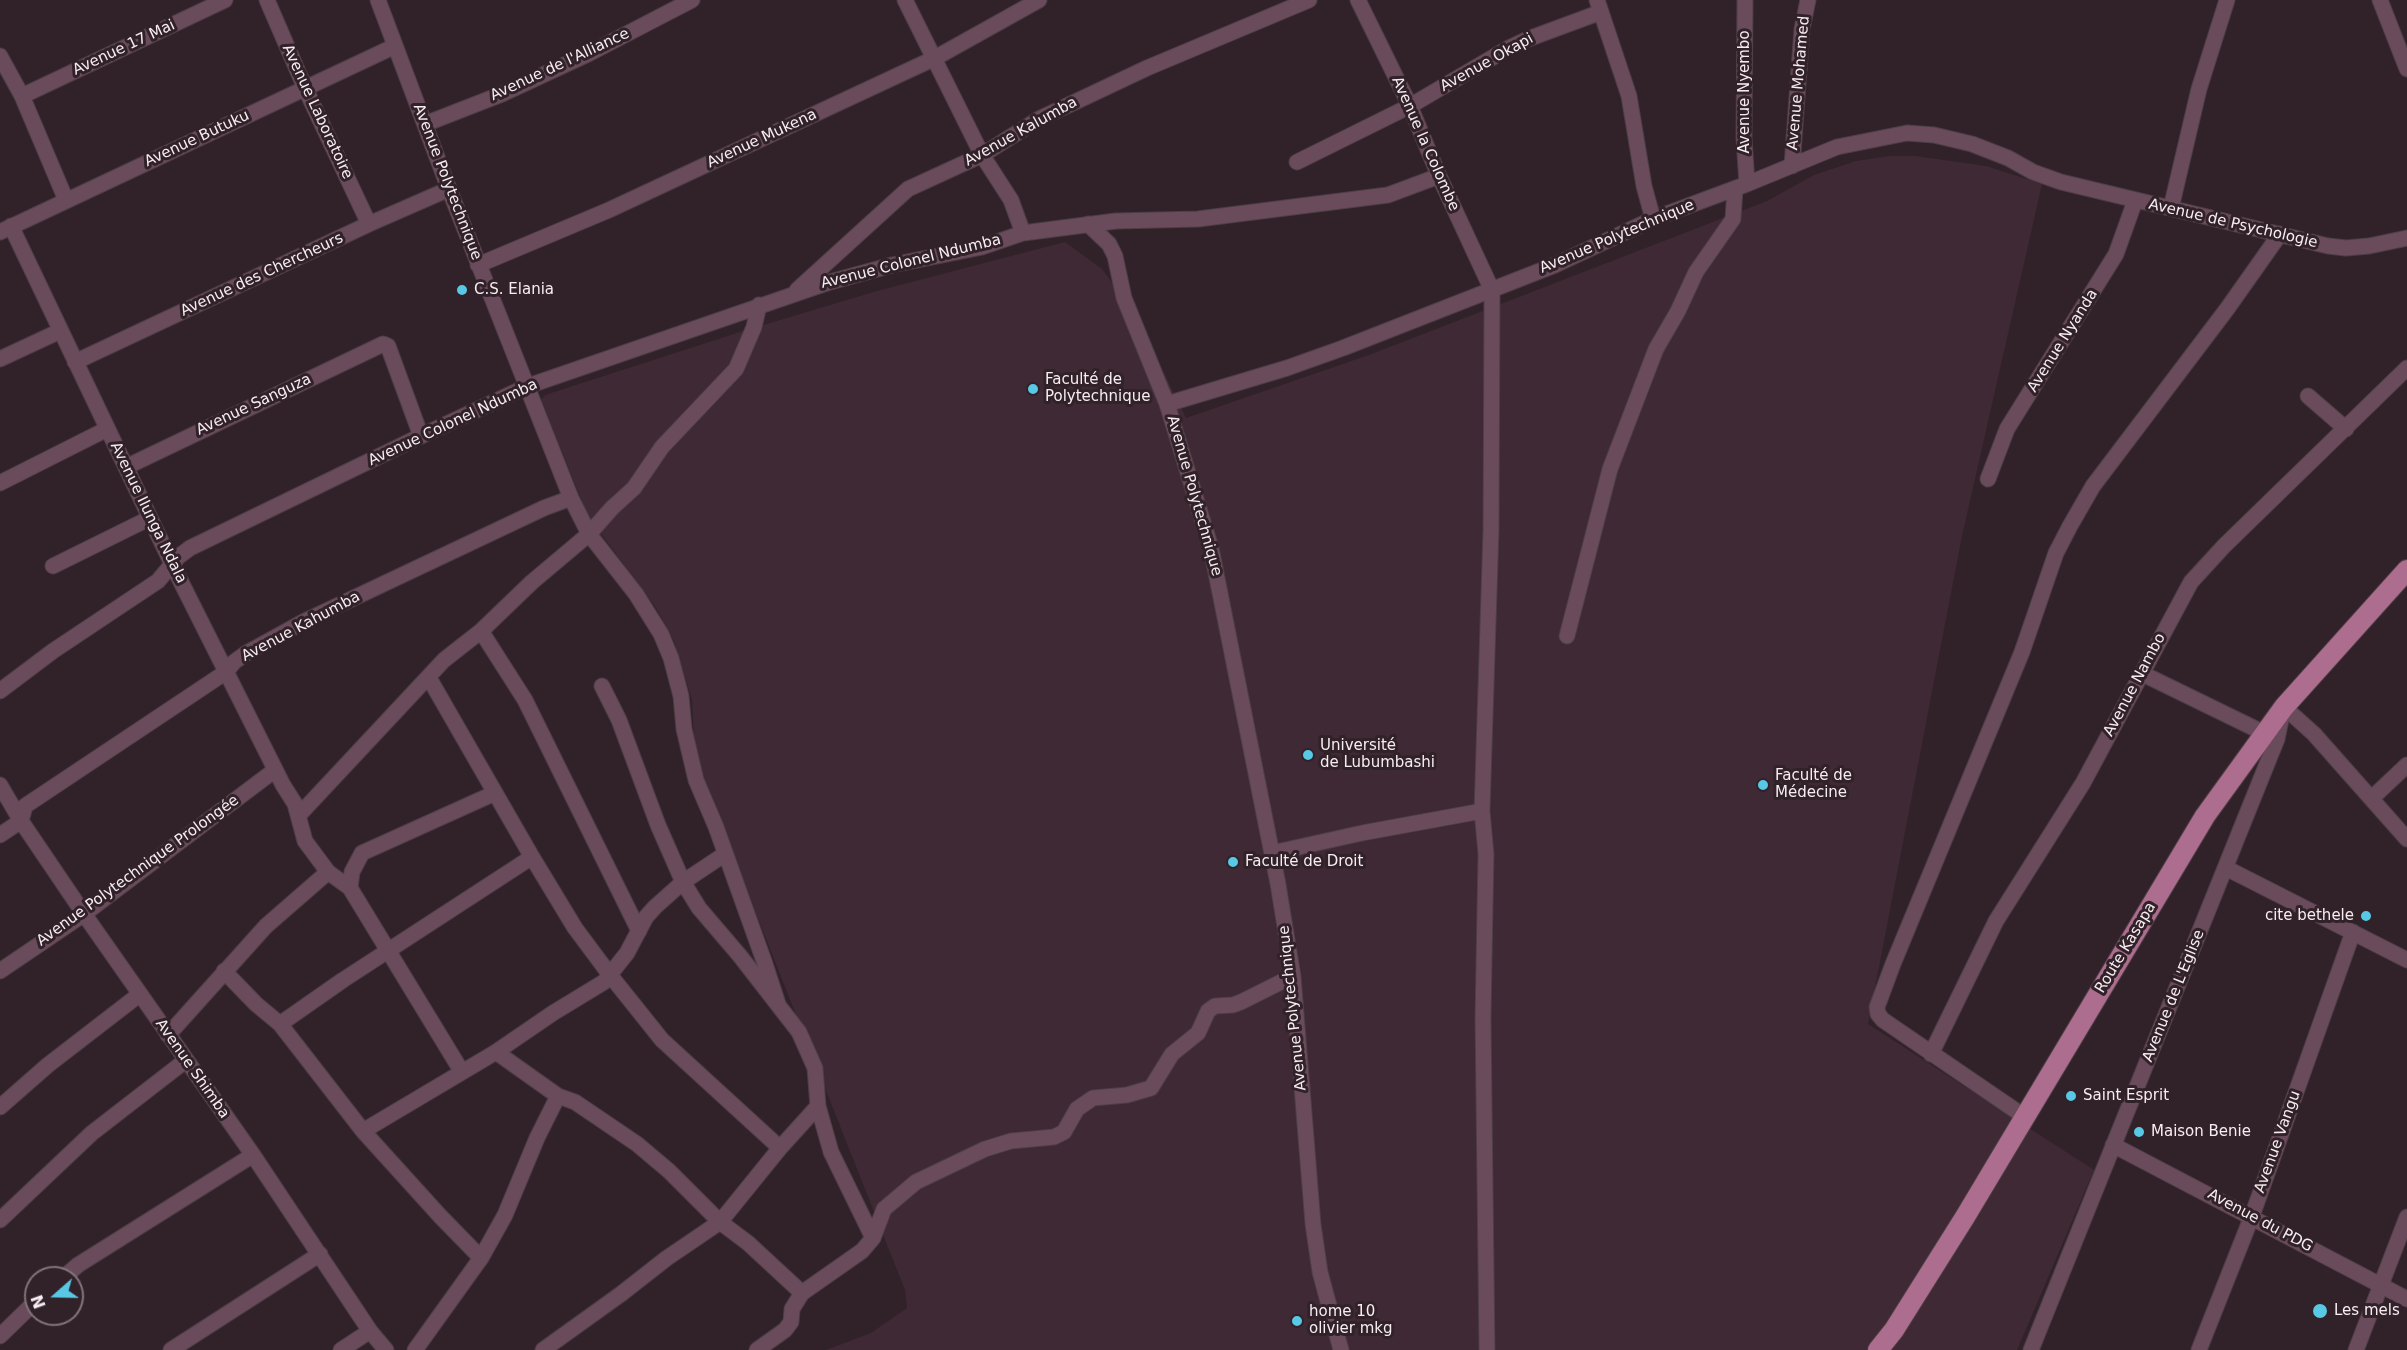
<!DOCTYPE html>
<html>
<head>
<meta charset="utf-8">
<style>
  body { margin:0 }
  #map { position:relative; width:2407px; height:1350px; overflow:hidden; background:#312229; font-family:"DejaVu Sans",sans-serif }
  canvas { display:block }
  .north { position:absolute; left:24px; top:1266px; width:60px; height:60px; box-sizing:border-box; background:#312229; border:2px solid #807379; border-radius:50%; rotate:250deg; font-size:16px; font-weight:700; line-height:24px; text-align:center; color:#f7ecf1 }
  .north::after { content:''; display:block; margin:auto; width:21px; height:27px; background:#58c8e4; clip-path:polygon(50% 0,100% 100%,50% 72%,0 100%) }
</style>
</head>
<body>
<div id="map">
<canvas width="2407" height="1350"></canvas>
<div class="north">N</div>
</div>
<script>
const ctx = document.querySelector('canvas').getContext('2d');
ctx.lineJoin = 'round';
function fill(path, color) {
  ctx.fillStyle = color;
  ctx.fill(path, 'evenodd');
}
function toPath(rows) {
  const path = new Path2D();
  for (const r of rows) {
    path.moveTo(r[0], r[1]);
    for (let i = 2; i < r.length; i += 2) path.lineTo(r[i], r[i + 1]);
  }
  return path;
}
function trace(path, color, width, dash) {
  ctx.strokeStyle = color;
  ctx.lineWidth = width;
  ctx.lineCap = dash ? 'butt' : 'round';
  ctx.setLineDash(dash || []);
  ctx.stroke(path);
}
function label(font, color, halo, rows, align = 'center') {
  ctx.font = font + ' "DejaVu Sans",sans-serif';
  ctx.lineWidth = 6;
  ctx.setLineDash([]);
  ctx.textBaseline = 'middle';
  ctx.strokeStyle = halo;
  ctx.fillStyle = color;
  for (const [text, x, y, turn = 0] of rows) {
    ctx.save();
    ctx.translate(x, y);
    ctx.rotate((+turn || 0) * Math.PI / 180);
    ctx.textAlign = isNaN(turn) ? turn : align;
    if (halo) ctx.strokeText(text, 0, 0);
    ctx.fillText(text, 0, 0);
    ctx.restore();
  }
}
const built = toPath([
  [1889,156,1916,156,1986,166,2042,184,1962,536,1868,1024,2094,1170,2017,1350,826,1350,871,1333,907,1308,905,1290,698,767,694,742,692,700,674,641,656,608,588,516,541,400,545,395,740,332,877,291,1065,242,1102,269,1135,314,1186,418,1369,355,1767,201,1814,175,1856,161]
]);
const minor = toPath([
  [267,0,305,88,369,224],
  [378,0,449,189,571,498,589,534,636,594,661,634,671,658,681,696,684,729,696,780,716,827,764,961,778,1004],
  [905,0,982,155,1011,200,1023,233,1116,221,1198,219,1388,195,1439,176],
  [1358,0,1410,106,1439,176,1491,288,1492,296,1491,530,1482,811,1486,854,1483,1018,1487,1350],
  [1597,0,1629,96,1644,186,1653,219],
  [1745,0,1744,138,1747,184],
  [2380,0,2407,69],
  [0,56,22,96,66,200],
  [22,96,225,0],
  [425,124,502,94,588,54,692,0],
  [1297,162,1410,106,1507,49,1528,39,1601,12],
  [1792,166,1802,29,1808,0],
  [2171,208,2199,89,2227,0],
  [1088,224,1109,244,1115,256,1124,298,1167,404,1211,548,1278,884,1293,976,1313,1224,1320,1272,1341,1350],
  [11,226,172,564,283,785,295,804,305,841,328,872,266,926,168,1035],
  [0,232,395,46],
  [478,265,609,210,935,58,1039,0],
  [797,290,908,189,982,155,1039,119,1147,68,1309,0],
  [0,359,60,331],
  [75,362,369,224,449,189],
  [2308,396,2346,429],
  [1167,404,1287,368,1343,348,1555,265,1653,219,1747,184,1837,147,1907,133,1934,135,1972,144,2008,158,2033,172,2061,182,2328,246,2346,248,2369,246,2407,238],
  [126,467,383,344,388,346,421,436],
  [1988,479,2007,429,2116,254,2135,201],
  [0,483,107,429],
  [53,566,150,518],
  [481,631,525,700,639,931],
  [1567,636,1610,469,1656,349,1678,311,1696,272,1733,219,1735,189],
  [2141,673,2264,733],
  [429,678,532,857,575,928,610,975,662,1040,780,1148],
  [602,686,619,720,658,825,683,882,699,908,740,956,799,1032,815,1068,818,1106,831,1152,873,1238],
  [0,691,53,651,158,581,178,557,190,548,421,436,528,386,830,282,892,265,982,247,1023,233],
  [2284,707,2314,734,2407,839],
  [0,785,21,821,84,914,253,1155,370,1331,386,1350],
  [2372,798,2407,765],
  [299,815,444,660,481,631,532,582,589,534,612,508,634,488,662,447,736,369,754,327,759,305],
  [0,835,21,821,25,806,226,672,234,662,245,654,303,622,544,508,571,498],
  [1272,853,1362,833,1482,811],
  [2226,868,2407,960],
  [328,872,350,888,462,1072],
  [350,888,352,872,362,853,495,793],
  [0,971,84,914,275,770],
  [224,971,256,1004,280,1024,363,1131,496,1052,553,1013,604,982,627,953,646,917,655,907,683,882,725,854],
  [280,1024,343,980,532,857],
  [496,1052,558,1096,575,1102,637,1144,669,1171,720,1222,748,1243,802,1293],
  [1931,1054,1996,921,2083,783,2191,582,2224,546,2407,368],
  [0,1107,48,1065,140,994],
  [2025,1117,1883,1020,1878,1014,1877,1007,1893,964,2022,652,2056,553,2070,526,2093,486,2227,309,2280,234],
  [363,1131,440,1216,481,1258],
  [2113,1145,2407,1299],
  [0,1220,92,1133,185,1061],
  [63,1278,78,1265,253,1155],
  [0,1336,36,1301],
  [171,1350,320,1254],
  [341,1350,370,1331],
  [415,1350,481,1258,505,1215,537,1138,558,1096],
  [543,1350,621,1294,667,1258,720,1222,780,1148,818,1106],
  [757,1350,785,1330,791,1322,792,1309,802,1293,862,1251,873,1238,884,1209,916,1182,985,1149,1011,1141,1054,1137,1064,1132,1077,1109,1093,1098,1127,1095,1151,1088,1172,1054,1198,1033,1208,1011,1215,1006,1233,1005,1241,1002,1293,976],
  [2031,1350,2277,739,2283,710],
  [2199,1350,2252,1216,2353,932],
  [2356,1350,2407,1217]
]);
const major = toPath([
  [1878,1350,1894,1330,1965,1217,2205,816,2284,707,2407,570]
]);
const markers = [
  [462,290,6,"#58c8e4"],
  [1033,389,6,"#58c8e4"],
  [1308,755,6,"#58c8e4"],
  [1763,785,6,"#58c8e4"],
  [1233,862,6,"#58c8e4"],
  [2366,916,6,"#58c8e4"],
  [2071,1096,6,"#58c8e4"],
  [2139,1132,6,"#58c8e4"],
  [2320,1311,8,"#58c8e4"],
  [1297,1321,6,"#58c8e4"]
];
const streetNames = [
  ["Avenue 17 Mai",124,48,-25],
  ["Avenue Okapi",1487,63,-29],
  ["Avenue de l'Alliance",560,65,-25],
  ["Avenue Mohamed",1799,83,-85],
  ["Avenue Nyembo",1745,92,-90],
  ["Avenue Laboratoire",317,112,65],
  ["Avenue Kalumba",1021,132,-29],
  ["Avenue Butuku",197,139,-25],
  ["Avenue Mukena",762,139,-25],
  ["Avenue la Colombe",1425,144,66],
  ["Avenue Polytechnique",447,182,69],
  ["Avenue de Psychologie",2233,224,13],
  ["Avenue Polytechnique",1617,237,-23],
  ["Avenue Colonel Ndumba",911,262,-14],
  ["Avenue des Chercheurs",262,275,-25],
  ["Avenue Nyanda",2063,341,-58],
  ["Avenue Sanguza",254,405,-25],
  ["Avenue Colonel Ndumba",453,423,-25],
  ["Avenue Polytechnique",1194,496,74],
  ["Avenue Ilunga Ndala",148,513,64],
  ["Avenue Kahumba",301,627,-28],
  ["Avenue Nambo",2135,685,-62],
  ["Avenue Polytechnique Prolongée",138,871,-36],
  ["Route Kasapa",2126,948,-59],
  ["Avenue de L'Eglise",2174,996,-68],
  ["Avenue Polytechnique",1293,1008,-96],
  ["Avenue Shimba",192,1069,55],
  ["Avenue Vangu",2278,1142,-70],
  ["Avenue du PDG",2260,1221,28]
];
const poiNames = [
  ["C.S. Elania",474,290],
  ["Faculté de",1045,380],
  ["Polytechnique",1045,397],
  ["Université",1320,746],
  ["de Lubumbashi",1320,763],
  ["Faculté de",1775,776],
  ["Médecine",1775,793],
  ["Faculté de Droit",1245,862],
  ["cite bethele",2354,916,"right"],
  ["Saint Esprit",2083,1096],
  ["Maison Benie",2151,1132],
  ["Les mels",2334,1311],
  ["home 10",1309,1312],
  ["olivier mkg",1309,1329]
];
fill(built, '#3e2934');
trace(minor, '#4d3e45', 17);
trace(major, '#4d3e45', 22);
trace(minor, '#6a4b5b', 15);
trace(major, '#ac6d8e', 20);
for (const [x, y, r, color] of markers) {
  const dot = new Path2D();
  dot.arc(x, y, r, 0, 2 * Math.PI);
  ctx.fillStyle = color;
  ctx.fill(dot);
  trace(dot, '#312229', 2);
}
label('15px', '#f7ecf1', '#312229', streetNames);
label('15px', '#f7ecf1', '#312229', poiNames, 'left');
</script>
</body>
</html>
